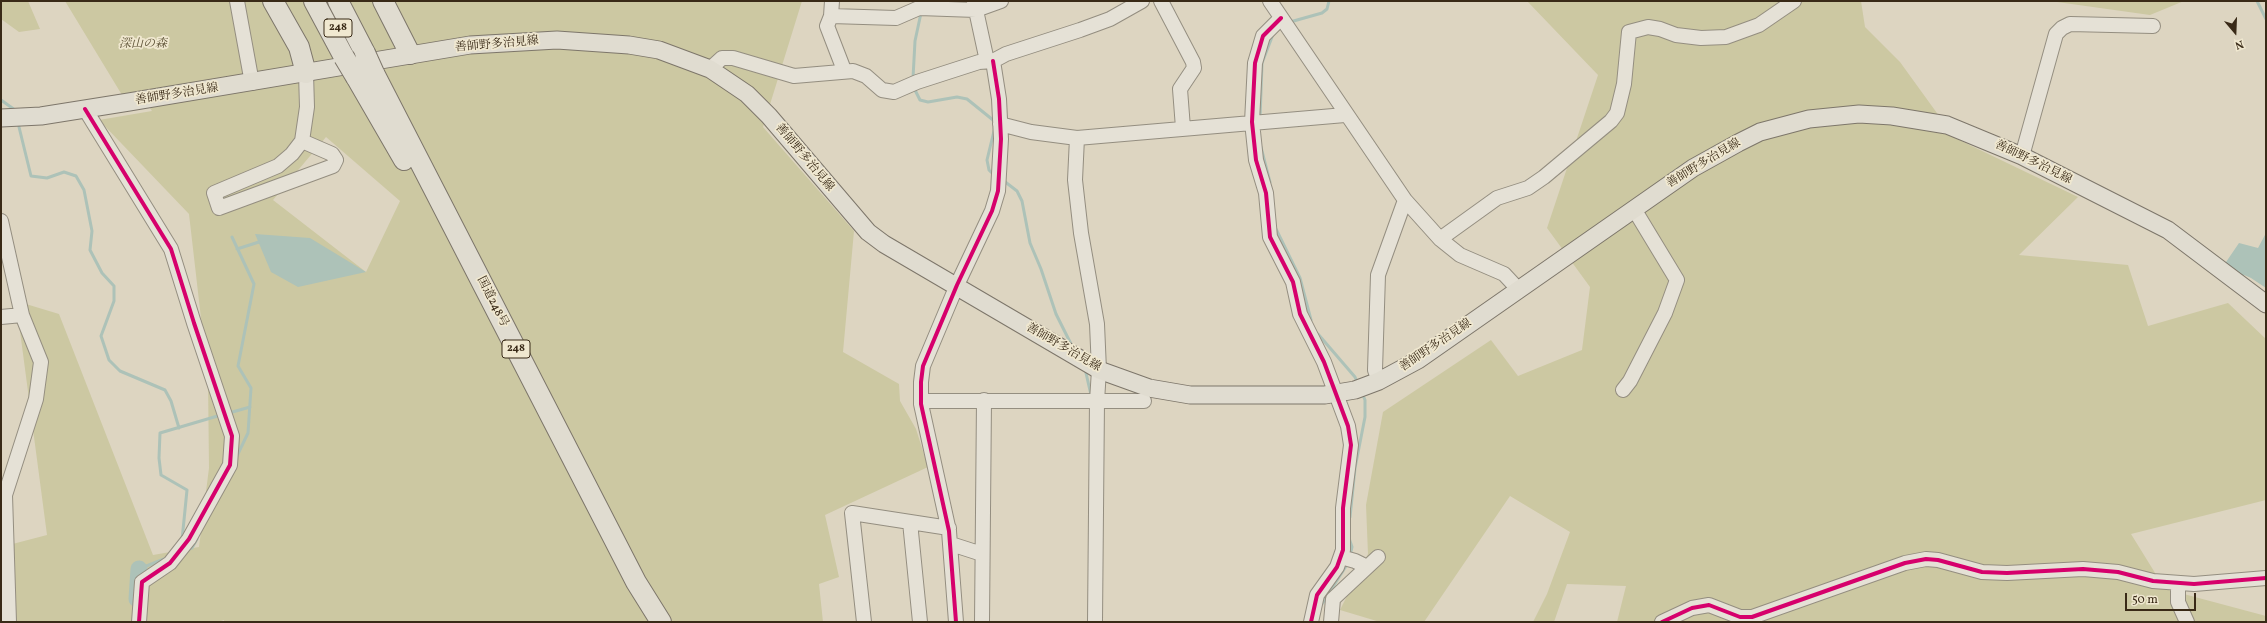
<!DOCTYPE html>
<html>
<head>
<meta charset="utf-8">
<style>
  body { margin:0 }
  #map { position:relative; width:2267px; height:623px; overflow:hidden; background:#ddd5c1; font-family:Vollkorn,serif }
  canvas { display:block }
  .frame { position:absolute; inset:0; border:2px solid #392a17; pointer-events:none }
  .north { position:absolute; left:2215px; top:12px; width:40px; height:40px; -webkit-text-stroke:3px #f0e8d0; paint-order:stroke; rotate:161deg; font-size:11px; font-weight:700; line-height:16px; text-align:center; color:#392a17 }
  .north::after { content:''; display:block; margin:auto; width:14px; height:18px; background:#392a17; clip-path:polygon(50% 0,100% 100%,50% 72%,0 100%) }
  .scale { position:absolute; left:2125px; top:593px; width:71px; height:18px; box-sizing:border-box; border:2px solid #392a17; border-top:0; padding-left:5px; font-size:12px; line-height:14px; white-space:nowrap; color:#392a17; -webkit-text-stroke:3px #f0e8d0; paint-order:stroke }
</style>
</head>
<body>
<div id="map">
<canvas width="2267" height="623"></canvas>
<div class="frame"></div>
<div class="north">N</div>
<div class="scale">50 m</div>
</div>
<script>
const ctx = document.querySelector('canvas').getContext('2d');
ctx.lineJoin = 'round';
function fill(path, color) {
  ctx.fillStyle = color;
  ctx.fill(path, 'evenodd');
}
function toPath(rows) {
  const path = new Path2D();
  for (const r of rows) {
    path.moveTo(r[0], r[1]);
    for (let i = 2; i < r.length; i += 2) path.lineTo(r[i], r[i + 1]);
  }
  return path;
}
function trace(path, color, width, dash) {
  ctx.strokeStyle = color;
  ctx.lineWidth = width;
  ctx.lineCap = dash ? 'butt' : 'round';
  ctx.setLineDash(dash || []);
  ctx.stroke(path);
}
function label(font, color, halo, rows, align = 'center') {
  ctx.font = font + ' Vollkorn,"Noto Serif JP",serif';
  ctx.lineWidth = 3.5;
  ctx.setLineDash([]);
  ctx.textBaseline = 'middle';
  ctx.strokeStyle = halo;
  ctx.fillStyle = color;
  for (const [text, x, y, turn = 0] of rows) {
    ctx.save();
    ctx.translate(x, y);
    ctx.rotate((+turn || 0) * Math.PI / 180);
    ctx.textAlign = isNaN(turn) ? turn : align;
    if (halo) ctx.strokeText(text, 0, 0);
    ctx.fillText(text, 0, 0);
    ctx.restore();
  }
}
const green = toPath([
  [1,1,28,1,40,29,19,32,1,19],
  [65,1,802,1,763,127,854,231,843,352,899,384,900,401,916,429,928,467,825,515,839,577,819,584,823,622,224,622,224,620,218,622,1,622,1,547,47,535,16,301,59,314,153,555,199,547,209,468,208,379,189,214,99,120,152,111,138,91,122,95],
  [326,137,400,201,366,272,273,200],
  [1527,1,1861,1,1865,27,1900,62,1955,138,2078,197,2019,255,2128,265,2148,326,2228,303,2266,339,2266,500,2131,534,2165,589,2266,616,2266,622,1617,622,1626,586,1567,584,1554,622,1533,622,1547,594,1570,532,1510,496,1424,622,1380,622,1340,610,1368,554,1366,505,1383,412,1491,340,1518,376,1582,350,1590,287,1547,228,1598,75],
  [2050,1,2184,1,2150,15]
]);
const water = toPath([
  [2266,233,2266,288,2251,278,2244,275,2238,276,2224,265,2239,243,2258,248],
  [255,234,310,238,366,272,298,287,271,272]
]);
const stream = toPath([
  [2257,1,2266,19],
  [1290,22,1322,13,1327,9,1329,1],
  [913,78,915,41,921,13],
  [914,88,920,100,928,102,957,97,967,99,993,120,994,123],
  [1,100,15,110],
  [1260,119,1262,63,1272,37],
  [19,127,31,176,47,178,64,172,76,176,84,190,92,231,90,250,102,273,114,286,114,301,101,336,109,360,120,371,165,390,171,401,179,428],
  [994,131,987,160,989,170,994,175],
  [1261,147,1270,182],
  [1004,181,1017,191,1022,201,1030,243,1041,269,1056,314,1071,344],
  [1276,229,1300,278,1311,320],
  [232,237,254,284,238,366,251,388,248,433,236,458],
  [237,249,259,242],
  [1318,334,1355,377,1358,384],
  [1086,373,1091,395],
  [229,413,250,407],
  [1350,517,1355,468,1365,417,1365,400,1362,393],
  [1349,538,1352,547,1350,556],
  [182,540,187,490,161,475,159,458,160,433,221,415],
  [186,550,192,548,197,539],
  [139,569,164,559],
  [1322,604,1348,563]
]);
const river = toPath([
  [137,599,139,569]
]);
const minor = toPath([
  [237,1,252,83],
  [974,1,987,61],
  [1161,1,1193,62,1194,68,1180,89,1183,128],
  [1270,1,1405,200,1440,239,1460,255,1504,274,1518,289],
  [831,16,832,1],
  [1281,18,1263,36,1255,63,1252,122,1256,160,1266,193,1270,237,1293,282,1300,314,1324,362,1348,426,1351,445,1343,508,1343,550,1337,567,1317,595,1311,622],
  [710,69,722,58,733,58,794,76,853,71,866,76,882,90,894,92,917,82,979,62,993,61,1006,54,1080,30,1110,19,1142,1],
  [844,70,827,26,831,16,896,18,919,8,976,10,1001,1],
  [85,109,171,249,194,323,232,436,230,465,189,539,170,563,142,582,139,622],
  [1000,124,1031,132,1077,138,1345,115],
  [1077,138,1075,180,1081,233,1097,324,1099,370,1097,401,1095,622],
  [302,141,292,154,278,166,214,193,219,208,333,166,336,160,332,154,302,141,307,107,306,73],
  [2022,156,2056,34,2062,28,2070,24,2153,26],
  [1,221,22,315,41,362,36,399,5,495,9,622],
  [1440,239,1497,198,1528,188,1544,177,1611,121,1617,113,1624,84,1629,32,1648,27,1660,29,1676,35,1701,38,1726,37,1759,25,1794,1],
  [1,317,22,315],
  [1379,381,1375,370,1378,275,1405,200],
  [1623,390,1630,381,1665,313,1677,280,1634,209],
  [921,401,1144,401],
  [910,522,920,622],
  [951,544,982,554],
  [1341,557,1355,561,1367,567],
  [2178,583,2178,602,2187,622],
  [864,622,852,513,949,528],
  [956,622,949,531,921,404,921,382,923,366,957,285,992,211,998,191,1001,139,999,99,993,61],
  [982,622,984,400],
  [1331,622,1333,599,1378,557],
  [1662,622,1692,608,1709,605,1740,617,1752,617,1905,563,1926,559,1938,560,1982,572,2007,573,2083,569,2118,572,2153,581,2194,584,2266,578]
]);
const major = toPath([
  [1,118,41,116,129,102,470,45,557,40,629,45,659,50,710,69,747,94,769,116,868,232,884,244,1099,370,1149,388,1190,395,1325,395,1355,390,1379,381,1418,360,1693,168,1738,143,1760,132,1809,119,1859,114,1892,116,1947,125,2022,156,2168,230,2266,304]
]);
const highway = toPath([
  [273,1,299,47,306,73],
  [314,1,344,57],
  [338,1,365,53],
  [383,1,410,54],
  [374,73,636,582,661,622],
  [356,77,404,160]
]);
const highwayBridge = toPath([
  [365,53,374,73],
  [344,57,356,77]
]);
const cycleway = toPath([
  [1281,18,1263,36,1255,63,1252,122,1256,160,1266,193,1270,237,1293,282,1300,314,1324,362,1348,426,1351,445,1343,508,1343,550,1337,567,1317,595,1311,622],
  [85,109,171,249,194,323,232,436,230,465,189,539,170,563,142,582,139,622],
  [956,622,949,531,921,404,921,382,923,366,957,285,992,211,998,191,1001,139,999,99,993,61],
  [1662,622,1692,608,1709,605,1740,617,1752,617,1905,563,1926,559,1938,560,1982,572,2007,573,2083,569,2118,572,2153,581,2194,584,2266,578]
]);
const shields = [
  [338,28,28],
  [516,349,28]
];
const shieldNames = [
  ["248",338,28],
  ["248",516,349]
];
const parkNames = [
  ["深山の森",143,45]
];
const streetNames = [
  ["善師野多治見線",497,45,-5],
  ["善師野多治見線",177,95,-9],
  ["善師野多治見線",804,158,50],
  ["善師野多治見線",2033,163,26],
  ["善師野多治見線",1704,164,-31],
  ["国道248号",492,302,63],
  ["善師野多治見線",1436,346,-34],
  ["善師野多治見線",1063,348,30]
];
fill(green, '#ccc8a2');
fill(water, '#adc2b8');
trace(stream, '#adc2b8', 3);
trace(river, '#adc2b8', 17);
trace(minor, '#948e80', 16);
trace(major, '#7d766a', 19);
trace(highway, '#7d766a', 22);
trace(minor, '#e5e1d6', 14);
trace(major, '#e0dcd0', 17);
trace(highway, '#e0dcd0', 20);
trace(highwayBridge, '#7d766a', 22, []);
trace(highwayBridge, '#e0dcd0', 20);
trace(cycleway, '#d6006c', 4);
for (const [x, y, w] of shields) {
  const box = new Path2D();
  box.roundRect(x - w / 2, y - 9, w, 18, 3);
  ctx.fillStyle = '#f0e8d0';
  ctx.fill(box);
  trace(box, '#392a17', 1);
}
label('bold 11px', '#392a17', null, shieldNames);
label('italic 12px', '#5a4f33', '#f0e8d0', parkNames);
label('12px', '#392a17', '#f0e8d0', streetNames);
</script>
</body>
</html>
